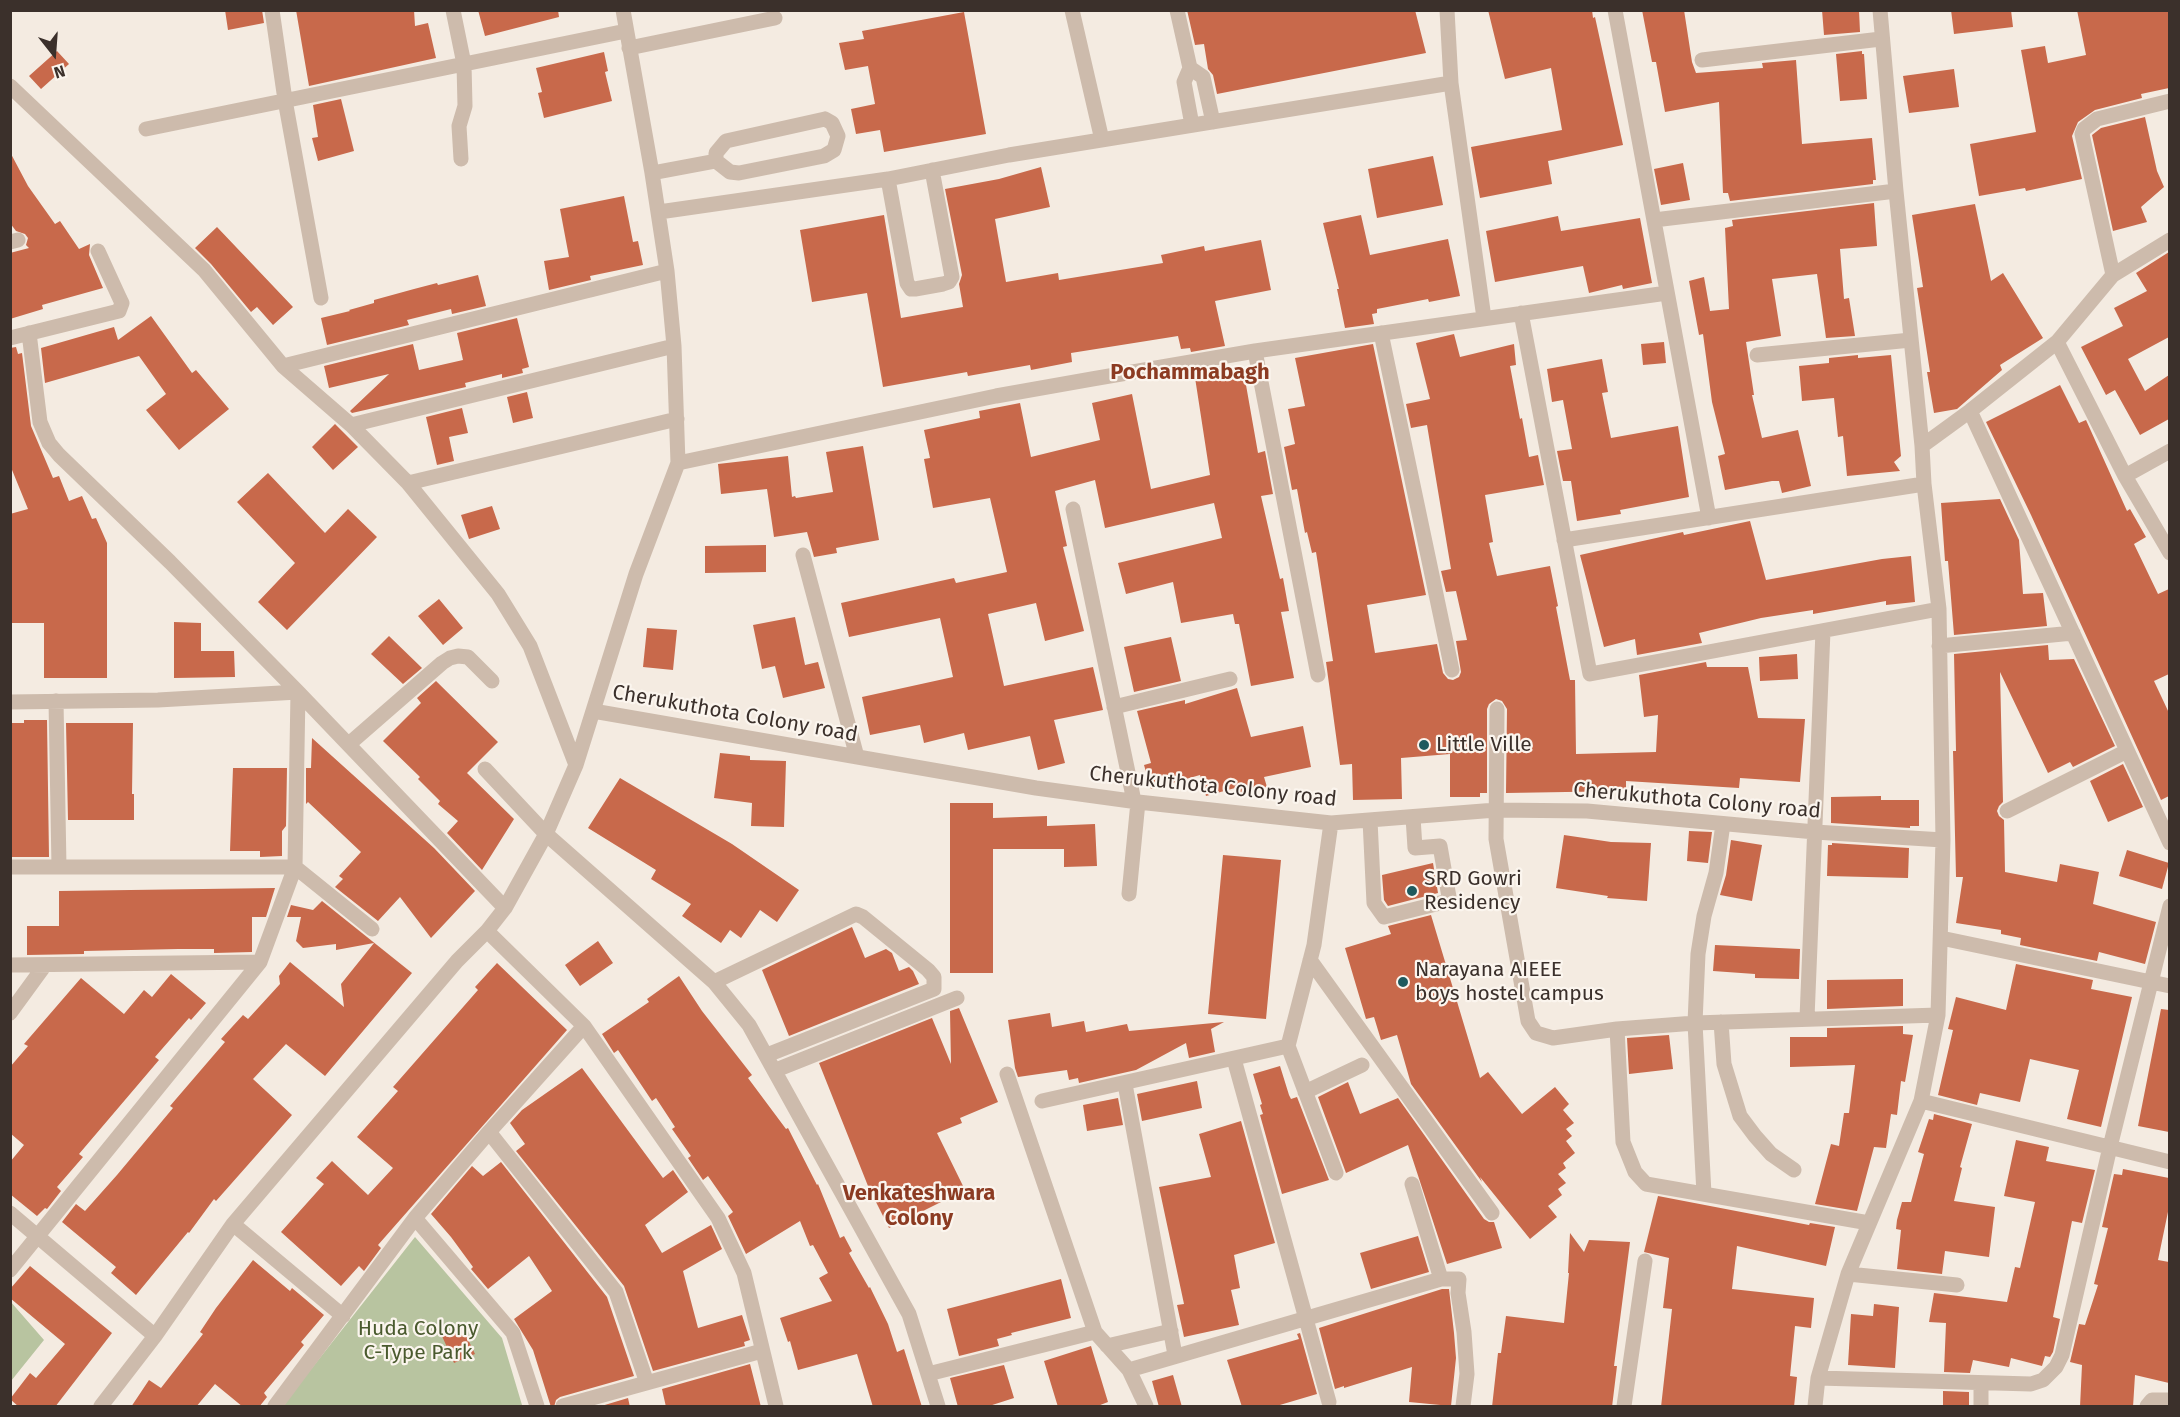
<!DOCTYPE html>
<html>
<head>
<meta charset="utf-8">
<style>
  body { margin:0 }
  #map { position:relative; width:2180px; height:1417px; overflow:hidden; background:#f4ebe1; font-family:"Fira Sans",sans-serif }
  canvas { display:block }
  .frame { position:absolute; inset:0; border:12px solid #3b302b; pointer-events:none }
  .north { position:absolute; left:24px; top:24px; width:60px; height:60px; -webkit-text-stroke:4px #fbf5ee; paint-order:stroke; rotate:163deg; font-size:16px; font-weight:700; line-height:24px; text-align:center; color:#3b302b }
  .north::after { content:''; display:block; margin:auto; width:21px; height:27px; background:#3b302b; clip-path:polygon(50% 0,100% 100%,50% 72%,0 100%) }
</style>
</head>
<body>
<div id="map">
<canvas width="2180" height="1417"></canvas>
<div class="frame"></div>
<div class="north">N</div>
</div>
<script>
const ctx = document.querySelector('canvas').getContext('2d');
ctx.lineJoin = 'round';
function fill(path, color) {
  ctx.fillStyle = color;
  ctx.fill(path, 'evenodd');
}
function toPath(rows) {
  const path = new Path2D();
  for (const r of rows) {
    path.moveTo(r[0], r[1]);
    for (let i = 2; i < r.length; i += 2) path.lineTo(r[i], r[i + 1]);
  }
  return path;
}
function trace(path, color, width, dash) {
  ctx.strokeStyle = color;
  ctx.lineWidth = width;
  ctx.lineCap = dash ? 'butt' : 'round';
  ctx.setLineDash(dash || []);
  ctx.stroke(path);
}
function label(font, color, halo, rows, align = 'center') {
  ctx.font = font + ' "Fira Sans",sans-serif';
  ctx.lineWidth = 4.5;
  ctx.setLineDash([]);
  ctx.textBaseline = 'middle';
  ctx.strokeStyle = halo;
  ctx.fillStyle = color;
  for (const [text, x, y, turn = 0] of rows) {
    ctx.save();
    ctx.translate(x, y);
    ctx.rotate((+turn || 0) * Math.PI / 180);
    ctx.textAlign = isNaN(turn) ? turn : align;
    if (halo) ctx.strokeText(text, 0, 0);
    ctx.fillText(text, 0, 0);
    ctx.restore();
  }
}
const green = toPath([
  [415,1237,502,1338,522,1405,282,1406],
  [10,1301,44,1340,11,1381,10,1381]
]);
const building = toPath([
  [225,10,262,10,264,23,228,30],
  [296,10,414,10,415,26,428,23,436,58,309,86],
  [478,10,558,10,559,17,485,36],
  [1187,10,1415,10,1426,53,1217,94,1213,75,1208,69,1204,44,1195,45],
  [1488,10,1592,10,1593,18,1595,17,1623,145,1548,161,1552,184,1480,198,1471,147,1562,130,1551,68,1505,79],
  [1642,10,1684,10,1692,62,1696,73,1763,68,1762,63,1796,60,1802,144,1872,138,1876,180,1873,180,1873,184,1730,201,1728,193,1723,193,1719,102,1665,112,1656,62,1652,62],
  [1822,10,1859,10,1860,32,1824,35],
  [1951,10,2011,10,2013,27,1954,34],
  [2077,10,2169,10,2169,88,2141,94,2142,98,2095,110,2078,122,2072,136,2082,179,2026,191,2025,188,1979,196,1970,144,2036,132,2021,50,2045,46,2048,63,2086,55],
  [964,12,986,134,884,152,880,130,856,134,851,109,875,104,868,66,845,70,839,43,864,39,862,31],
  [57,51,69,64,41,89,29,76],
  [1862,51,1862,54,1864,54,1867,99,1840,101,1836,54],
  [604,52,608,71,605,72,612,101,544,118,538,93,542,92,536,68],
  [1954,69,1959,107,1909,113,1903,76],
  [341,99,354,151,318,161,312,138,318,137,313,105],
  [2145,117,2157,171,2164,187,2141,207,2147,222,2113,231,2092,135,2101,128],
  [10,152,28,186,55,224,60,221,79,249,90,244,89,255,103,288,42,305,43,309,10,319,10,253,29,248,26,245,28,238,25,234,16,231,10,223],
  [1433,156,1443,205,1377,218,1368,169],
  [1683,163,1690,200,1661,205,1654,169],
  [1041,167,1050,207,995,219,1006,282,1058,273,1059,280,1163,263,1161,255,1204,246,1205,251,1261,240,1271,290,1215,301,1225,346,1191,352,1190,348,1181,349,1178,336,1071,353,1072,362,1031,370,1030,365,968,376,967,372,883,387,867,293,812,302,800,230,884,215,901,318,963,307,959,284,962,275,945,189,999,179],
  [624,196,633,242,638,241,643,265,590,276,591,280,549,290,544,261,569,257,560,209],
  [1874,203,1877,246,1840,249,1844,299,1849,298,1855,336,1826,338,1817,274,1772,279,1781,336,1746,342,1754,395,1752,395,1762,438,1798,430,1811,486,1782,493,1779,481,1772,481,1725,490,1718,456,1725,454,1712,402,1703,334,1699,335,1689,281,1704,277,1710,311,1729,309,1725,228,1733,226,1732,220],
  [1975,204,1991,281,2003,273,2043,338,2000,365,2002,370,1957,409,1934,413,1927,372,1930,372,1917,288,1923,287,1912,215],
  [1361,215,1370,255,1448,239,1460,296,1429,302,1428,299,1377,309,1377,313,1372,314,1374,324,1345,328,1337,289,1339,289,1323,223],
  [1558,216,1561,231,1640,218,1652,283,1623,289,1622,285,1589,293,1583,266,1495,282,1486,231],
  [217,227,293,307,273,325,257,307,251,312,211,264,195,248],
  [2169,252,2169,337,2128,359,2145,391,2169,375,2169,419,2140,435,2115,390,2106,395,2081,347,2123,326,2114,308,2147,291,2136,273],
  [478,275,486,306,452,314,451,309,407,320,409,325,327,345,321,318,350,311,349,310,374,303,374,300,414,289,437,283,438,285],
  [151,316,192,373,196,370,229,409,179,450,146,410,166,394,139,356,45,383,41,348,114,327,118,340],
  [517,318,529,367,522,369,523,373,502,378,502,374,465,383,466,387,352,413,350,411,389,374,329,388,324,366,413,344,419,370,463,360,457,333],
  [1454,334,1460,357,1514,344,1516,365,1510,366,1520,419,1522,418,1529,457,1538,455,1544,485,1485,495,1493,542,1489,543,1497,576,1550,566,1558,606,1556,607,1570,680,1575,680,1576,754,1656,752,1658,715,1644,717,1639,675,1706,662,1707,667,1748,667,1758,718,1805,719,1800,782,1740,778,1739,788,1626,781,1626,791,1506,793,1507,709,1502,701,1496,699,1489,704,1487,709,1487,793,1480,793,1480,797,1450,797,1450,754,1401,758,1402,799,1353,800,1352,764,1340,765,1326,662,1333,661,1316,552,1312,553,1307,532,1305,533,1297,489,1292,490,1284,447,1295,444,1288,409,1305,406,1295,358,1373,344,1426,595,1367,605,1375,653,1437,644,1443,673,1448,679,1453,680,1459,677,1461,672,1456,641,1467,640,1456,591,1446,592,1441,571,1451,569,1427,425,1411,428,1406,404,1430,399,1416,343],
  [1664,342,1666,363,1643,365,1641,344],
  [16,347,18,354,22,353,31,426,53,478,59,476,69,501,82,496,92,519,96,518,107,543,107,678,44,678,44,623,10,623,10,514,28,509,10,465,10,348],
  [1858,355,1858,358,1891,355,1901,456,1894,462,1900,471,1847,476,1843,436,1838,437,1834,398,1802,401,1799,366,1829,363,1829,358],
  [1602,359,1608,392,1602,393,1611,438,1678,426,1689,497,1620,510,1621,514,1577,521,1571,481,1563,481,1557,451,1572,449,1563,400,1552,402,1547,369],
  [1228,365,1230,371,1243,368,1258,453,1265,451,1273,494,1261,496,1280,579,1283,578,1289,611,1281,612,1294,678,1251,686,1239,624,1235,624,1233,614,1181,623,1173,582,1126,594,1118,563,1222,538,1214,503,1105,528,1095,480,1055,491,1067,546,1063,547,1084,631,1045,641,1036,603,988,614,1004,686,1093,667,1103,710,1054,720,1065,763,1038,770,1030,736,968,750,964,733,924,743,920,725,870,735,862,697,953,677,940,618,849,637,841,603,954,578,956,583,1007,572,990,498,933,508,924,459,930,458,924,430,980,418,979,411,1020,403,1031,457,1100,440,1092,403,1132,394,1151,489,1210,475,1194,371],
  [2060,385,2079,423,2086,420,2127,511,2130,509,2146,537,2134,544,2158,594,2169,589,2169,674,2154,681,2169,713,2169,796,2161,800,2031,515,1986,422],
  [527,392,533,418,513,423,507,397],
  [462,408,468,433,449,437,454,461,437,465,426,417],
  [335,424,358,447,333,470,312,447],
  [863,446,879,540,836,548,837,553,814,557,807,532,774,537,767,489,721,494,718,464,788,456,792,497,795,496,796,498,833,492,826,452],
  [268,473,325,533,348,509,377,537,287,630,258,602,295,563,237,502],
  [2000,499,2019,540,2023,594,2043,593,2047,626,1954,635,1948,561,1945,561,1941,503],
  [492,506,500,529,469,539,461,515],
  [1750,521,1766,580,1882,559,1911,556,1915,602,1886,605,1886,601,1813,614,1813,610,1761,618,1699,633,1702,643,1637,655,1635,639,1604,647,1580,555,1683,532,1684,535],
  [766,545,766,572,705,573,705,546],
  [439,599,463,628,443,645,418,616],
  [795,617,805,665,818,662,825,688,783,698,775,666,762,669,753,625],
  [174,622,201,623,201,651,234,651,235,677,174,678],
  [647,628,677,630,673,670,643,667],
  [389,636,422,668,403,684,371,654],
  [1171,637,1181,681,1134,692,1124,647],
  [2048,645,2049,660,2074,659,2115,746,2073,767,2070,762,2048,773,2000,672,2003,802,1999,806,1997,811,1999,816,2004,820,2005,872,2057,882,2060,864,2099,872,2093,904,2156,922,2145,964,2099,952,2097,961,2020,945,2021,938,2001,934,2001,930,1956,923,1963,877,1956,877,1953,751,1956,751,1954,654],
  [1797,654,1798,679,1760,681,1759,657],
  [436,681,498,742,467,773,514,819,482,870,447,833,458,821,438,804,440,801,418,779,420,777,383,741,421,703,417,698],
  [1237,688,1251,737,1303,726,1311,767,1264,777,1267,787,1237,796,1235,788,1206,796,1200,775,1151,789,1144,765,1151,763,1137,711,1185,700,1185,704],
  [24,720,47,720,49,857,10,857,10,723,24,723],
  [66,723,133,723,132,794,134,794,134,820,68,820],
  [312,738,434,848,475,891,431,938,400,897,378,921,335,887,343,879,339,876,361,852,308,802,306,804,306,768,311,768],
  [720,753,750,756,750,760,786,761,784,827,751,826,752,803,714,798],
  [2123,764,2143,807,2108,822,2090,781],
  [233,768,287,768,286,826,282,831,282,856,260,857,260,851,230,851],
  [620,778,732,844,799,890,777,922,760,910,741,938,730,930,721,943,682,916,691,904,651,879,656,870,588,828],
  [1881,796,1881,800,1919,800,1919,826,1910,826,1910,828,1831,823,1831,797],
  [950,803,993,803,993,818,1047,816,1047,826,1095,824,1097,866,1064,867,1064,849,993,849,993,973,950,973],
  [1689,831,1712,832,1708,863,1687,861],
  [1564,835,1611,842,1651,843,1647,901,1607,898,1608,896,1556,888],
  [1731,840,1762,845,1752,901,1720,895,1726,875],
  [1832,843,1909,848,1908,878,1827,876,1828,845,1832,845],
  [2127,850,2169,863,2162,889,2119,876],
  [1223,855,1281,860,1266,1019,1208,1014],
  [1433,863,1438,893,1388,906,1384,900,1382,875],
  [275,888,266,917,252,917,252,952,214,953,214,949,178,949,84,951,84,954,27,955,27,926,59,926,59,891],
  [322,901,412,973,325,1076,286,1044,253,1079,292,1115,216,1201,214,1199,189,1233,188,1232,136,1295,111,1273,116,1267,62,1222,76,1204,85,1211,117,1175,173,1108,170,1106,225,1042,221,1039,243,1015,248,1019,280,984,279,976,290,962,344,1007,341,984,374,943,336,950,336,944,303,948,296,941,301,917,287,917,291,905,313,910],
  [1431,915,1480,1078,1488,1072,1522,1114,1555,1087,1569,1104,1563,1110,1574,1123,1566,1129,1572,1136,1566,1141,1575,1153,1563,1163,1566,1168,1558,1174,1566,1183,1558,1189,1562,1195,1548,1206,1557,1217,1530,1239,1480,1177,1482,1182,1411,1084,1397,1035,1381,1040,1374,1017,1366,1019,1345,948,1391,934,1388,926],
  [852,927,865,958,886,949,892,953,899,971,909,967,913,971,919,984,789,1036,762,970],
  [598,941,613,963,580,986,565,965],
  [1715,945,1800,949,1799,979,1755,978,1755,974,1713,971],
  [497,963,567,1030,378,1245,381,1248,364,1271,359,1266,341,1286,281,1232,324,1184,316,1178,332,1161,368,1195,393,1168,357,1137,398,1091,393,1087,478,990,475,987],
  [2016,964,2093,980,2091,989,2132,997,2101,1127,2067,1119,2079,1070,2030,1059,2020,1102,1980,1093,1977,1105,1938,1095,1953,1030,1948,1029,1956,997,2006,1010],
  [171,974,206,1003,191,1020,189,1018,155,1057,159,1060,79,1154,83,1157,57,1187,61,1191,47,1209,45,1208,37,1216,10,1194,10,1162,24,1145,10,1133,10,1067,28,1046,24,1044,81,978,124,1014,144,990,152,997],
  [679,976,702,1011,752,1075,748,1078,786,1129,788,1128,817,1185,818,1184,840,1238,844,1236,852,1251,849,1253,869,1288,870,1287,888,1324,897,1352,904,1349,922,1407,873,1407,857,1354,798,1370,790,1341,788,1342,780,1318,832,1301,819,1278,828,1273,813,1245,810,1246,800,1221,746,1254,728,1216,733,1212,708,1176,703,1180,688,1158,691,1156,672,1129,675,1127,656,1098,652,1101,618,1050,614,1053,602,1034,649,1002,647,999],
  [1903,979,1903,1006,1827,1009,1827,980],
  [959,1008,998,1102,960,1118,962,1123,937,1133,965,1190,889,1228,868,1186,819,1063,932,1018,951,1064,950,1011],
  [2161,1009,2169,1010,2169,1132,2138,1126],
  [1050,1013,1052,1027,1084,1021,1086,1032,1127,1024,1129,1031,1224,1022,1211,1029,1215,1052,1189,1058,1186,1043,1136,1070,1079,1083,1078,1078,1069,1080,1067,1070,1018,1077,1015,1068,1008,1020],
  [1903,1026,1903,1034,1913,1035,1905,1082,1901,1081,1897,1115,1891,1114,1886,1148,1874,1147,1857,1211,1815,1204,1831,1144,1839,1146,1844,1113,1849,1113,1855,1065,1790,1067,1790,1037,1827,1037,1827,1028],
  [1669,1035,1673,1069,1629,1074,1627,1038],
  [1280,1066,1289,1095,1291,1099,1297,1097,1329,1180,1282,1194,1260,1115,1263,1114,1260,1105,1262,1104,1253,1074],
  [582,1068,663,1178,673,1170,688,1192,645,1225,662,1253,711,1225,722,1249,683,1271,698,1328,742,1315,750,1340,744,1342,745,1346,653,1371,624,1286,516,1151,525,1144,510,1123,522,1110],
  [1197,1081,1202,1108,1142,1121,1137,1094],
  [1348,1082,1360,1114,1398,1098,1484,1219,1489,1222,1494,1222,1502,1248,1447,1264,1408,1145,1346,1173,1318,1097],
  [1118,1098,1123,1125,1087,1131,1083,1105],
  [1934,1114,1972,1124,1960,1167,1962,1168,1954,1201,1995,1207,1989,1257,1945,1251,1942,1274,1897,1269,1901,1230,1896,1229,1897,1220,1902,1202,1911,1202,1924,1154,1918,1152,1929,1119,1933,1120],
  [1241,1121,1275,1243,1234,1255,1240,1288,1231,1290,1239,1325,1184,1337,1177,1305,1184,1304,1159,1187,1211,1177,1199,1134],
  [2016,1140,2049,1147,2046,1161,2095,1170,2082,1223,2072,1221,2053,1317,2060,1319,2053,1352,2050,1357,2045,1356,2042,1366,2011,1358,2009,1367,1973,1360,1970,1373,1944,1372,1946,1323,1929,1322,1934,1293,2007,1302,2015,1267,2020,1268,2035,1202,2004,1196],
  [501,1162,607,1297,634,1376,560,1397,556,1400,554,1407,551,1407,533,1350,514,1319,552,1291,529,1256,488,1289,471,1269,473,1267,451,1237,431,1214,472,1166,483,1176],
  [2123,1169,2169,1178,2169,1207,2158,1260,2169,1262,2169,1383,2135,1375,2133,1407,2080,1407,2082,1365,2070,1362,2079,1324,2085,1325,2098,1285,2094,1284,2108,1228,2102,1227,2114,1174,2122,1175],
  [1658,1196,1809,1225,1810,1223,1835,1227,1826,1266,1737,1246,1732,1289,1814,1298,1811,1328,1795,1326,1790,1376,1797,1377,1794,1407,1661,1407,1672,1309,1663,1308,1669,1258,1644,1252],
  [1570,1233,1584,1252,1589,1240,1630,1242,1614,1366,1617,1366,1612,1407,1492,1407,1498,1353,1501,1353,1506,1316,1564,1323,1569,1273,1568,1273],
  [1418,1236,1429,1272,1371,1289,1360,1253],
  [253,1260,290,1291,292,1288,324,1315,301,1342,304,1345,264,1393,267,1397,259,1407,243,1407,215,1384,196,1407,131,1407,149,1380,161,1388,203,1334,200,1332,216,1308],
  [30,1266,112,1333,55,1407,19,1407,10,1399,30,1373,36,1378,65,1344,10,1298,10,1289],
  [1061,1279,1071,1318,1011,1333,1012,1335,997,1339,999,1346,959,1356,947,1309],
  [1442,1289,1449,1289,1454,1333,1456,1358,1451,1406,1409,1402,1412,1367,1344,1388,1344,1386,1335,1389,1319,1328],
  [1874,1304,1899,1307,1895,1368,1848,1365,1851,1314,1873,1316],
  [462,1327,475,1354,454,1363,442,1336],
  [1300,1333,1317,1394,1273,1407,1242,1407,1227,1360,1299,1339,1297,1334],
  [1091,1346,1108,1402,1095,1407,1058,1407,1044,1361],
  [750,1364,761,1407,666,1407,662,1389],
  [1004,1365,1014,1398,986,1407,958,1407,950,1378],
  [1173,1375,1182,1407,1159,1407,1152,1381],
  [1943,1391,1969,1392,1969,1407,1943,1407],
  [628,1398,630,1407,598,1407]
]);
const minor = toPath([
  [272,10,285,100,321,298],
  [453,10,464,64,465,106,459,126,461,159],
  [1072,10,1102,140],
  [1177,10,1190,68],
  [1447,10,1451,83,1484,318],
  [1615,10,1709,518],
  [629,48,775,18],
  [1702,60,1881,39],
  [10,86,204,270,283,366,351,425,408,483,498,594,530,646,576,765],
  [825,119,832,123,838,136,834,150,824,156,739,173,730,172,716,161,716,153,726,141,825,119],
  [1192,125,1184,82,1190,68,1203,77,1213,122],
  [146,129,626,31],
  [652,173,716,161],
  [888,179,907,283,911,289,915,289,943,284,949,282,952,277,932,170],
  [659,212,888,179,1009,155,1451,83],
  [1654,220,1896,191],
  [10,242,18,240],
  [2113,275,2082,134,2084,129,2097,119,2170,101],
  [1521,313,1590,674,1939,609],
  [29,333,40,422,49,443,59,455,170,562,298,692,505,908],
  [1381,333,1452,670],
  [10,338,119,311,122,303,120,299,98,251],
  [2057,342,2125,476,2170,553],
  [1255,351,1318,675],
  [1757,355,1911,340],
  [283,366,667,271],
  [1970,411,2170,843],
  [351,425,674,346],
  [1922,446,1970,411,2057,342,2113,275,2170,240],
  [678,463,996,396,1092,379,1255,351,1667,293],
  [2125,476,2170,451],
  [408,483,677,419],
  [1073,509,1134,801],
  [1564,540,1924,484],
  [803,555,857,757],
  [1939,646,2073,633],
  [56,701,59,867],
  [10,702,158,700,298,692,295,867,260,962,10,1270],
  [1114,707,1230,679],
  [1497,709,1496,839,1528,1021,1536,1033,1553,1038,1617,1029,1695,1023,1938,1015],
  [593,711,1036,788,1138,802,1331,823,1496,810,1587,811,1815,832,1943,840],
  [349,744,442,663,450,658,458,656,468,657,492,681],
  [485,769,546,834,714,982,749,1025,909,1314,938,1406],
  [2007,811,2127,751],
  [1370,820,1374,903,1384,917,1448,901,1449,897,1440,846,1415,848,1413,817],
  [1331,823,1314,945,1288,1046,1336,1173],
  [10,867,295,867,372,929],
  [1129,894,1138,802],
  [487,931,584,1026,718,1218,744,1273,776,1406],
  [1941,938,2170,986],
  [1310,960,1492,1213],
  [10,965,260,962],
  [714,982,856,914,863,917,928,970,934,977,934,989,767,1055],
  [10,1013,45,965],
  [1807,1018,1823,631],
  [1721,1022,1724,1064,1740,1116,1755,1136,1771,1154,1794,1170],
  [584,1026,489,1132,616,1292,647,1383],
  [1617,1029,1623,1142,1635,1172,1646,1184,1869,1223],
  [1234,1059,1329,1402],
  [776,1070,957,998],
  [1007,1074,1095,1332,1129,1370,1146,1406],
  [1125,1084,1175,1355],
  [1305,1092,1362,1065],
  [1042,1101,1288,1046],
  [1921,1101,2170,1162],
  [1412,1184,1441,1279],
  [1704,1194,1695,1023,1698,954,1704,916,1716,873,1723,824],
  [10,1213,155,1336],
  [415,1218,513,1333,537,1406],
  [233,1224,343,1316],
  [1848,1274,1957,1285],
  [1107,1346,1171,1331],
  [1129,1370,1441,1279,1459,1279,1458,1293,1464,1332,1467,1374,1463,1406],
  [928,1374,1095,1332],
  [1818,1378,2031,1384,2043,1380,2056,1367,2062,1355,2110,1147,2170,906],
  [101,1406,155,1336,233,1224,457,961,487,931,505,908,546,834,576,765,636,574,678,463,674,346,667,271,652,173,623,10],
  [275,1406,415,1218,489,1132],
  [563,1406,762,1351],
  [1624,1406,1645,1261],
  [1815,1406,1818,1378,1848,1274,1921,1101,1938,1015,1943,840,1939,609,1924,484,1922,446,1896,191,1880,10],
  [1981,1406,1981,1384],
  [2147,1406,2152,1400,2170,1400]
]);
const markers = [
  [1424,745,6,"#1f5a5e"],
  [1412,891,6,"#1f5a5e"],
  [1403,982,6,"#1f5a5e"]
];
const streetNames = [
  ["Cherukuthota Colony road",735,714,10],
  ["Cherukuthota Colony road",1213,787,6],
  ["Cherukuthota Colony road",1697,801,5]
];
const poiNames = [
  ["Little Ville",1436,745],
  ["SRD Gowri",1424,879],
  ["Residency",1424,903],
  ["Narayana AIEEE",1415,970],
  ["boys hostel campus",1415,994]
];
const parkNames = [
  ["Huda Colony",418,1329],
  ["C-Type Park",418,1353]
];
const neighbourhoodNames = [
  ["Pochammabagh",1190,373],
  ["Venkateshwara",919,1194],
  ["Colony",919,1219]
];
fill(green, '#b8c4a0');
fill(building, '#c8694b');
trace(minor, '#cdbbac', 15);
for (const [x, y, r, color] of markers) {
  const dot = new Path2D();
  dot.arc(x, y, r, 0, 2 * Math.PI);
  ctx.fillStyle = color;
  ctx.fill(dot);
  trace(dot, '#fbf5ee', 2);
}
label('21px', '#3b302b', '#fbf5ee', streetNames);
label('21px', '#3b302b', '#fbf5ee', poiNames, 'left');
label('21px', '#4a5a2e', '#fbf5ee', parkNames);
label('bold 22px', '#8c3b22', '#fbf5ee', neighbourhoodNames);
</script>
</body>
</html>
